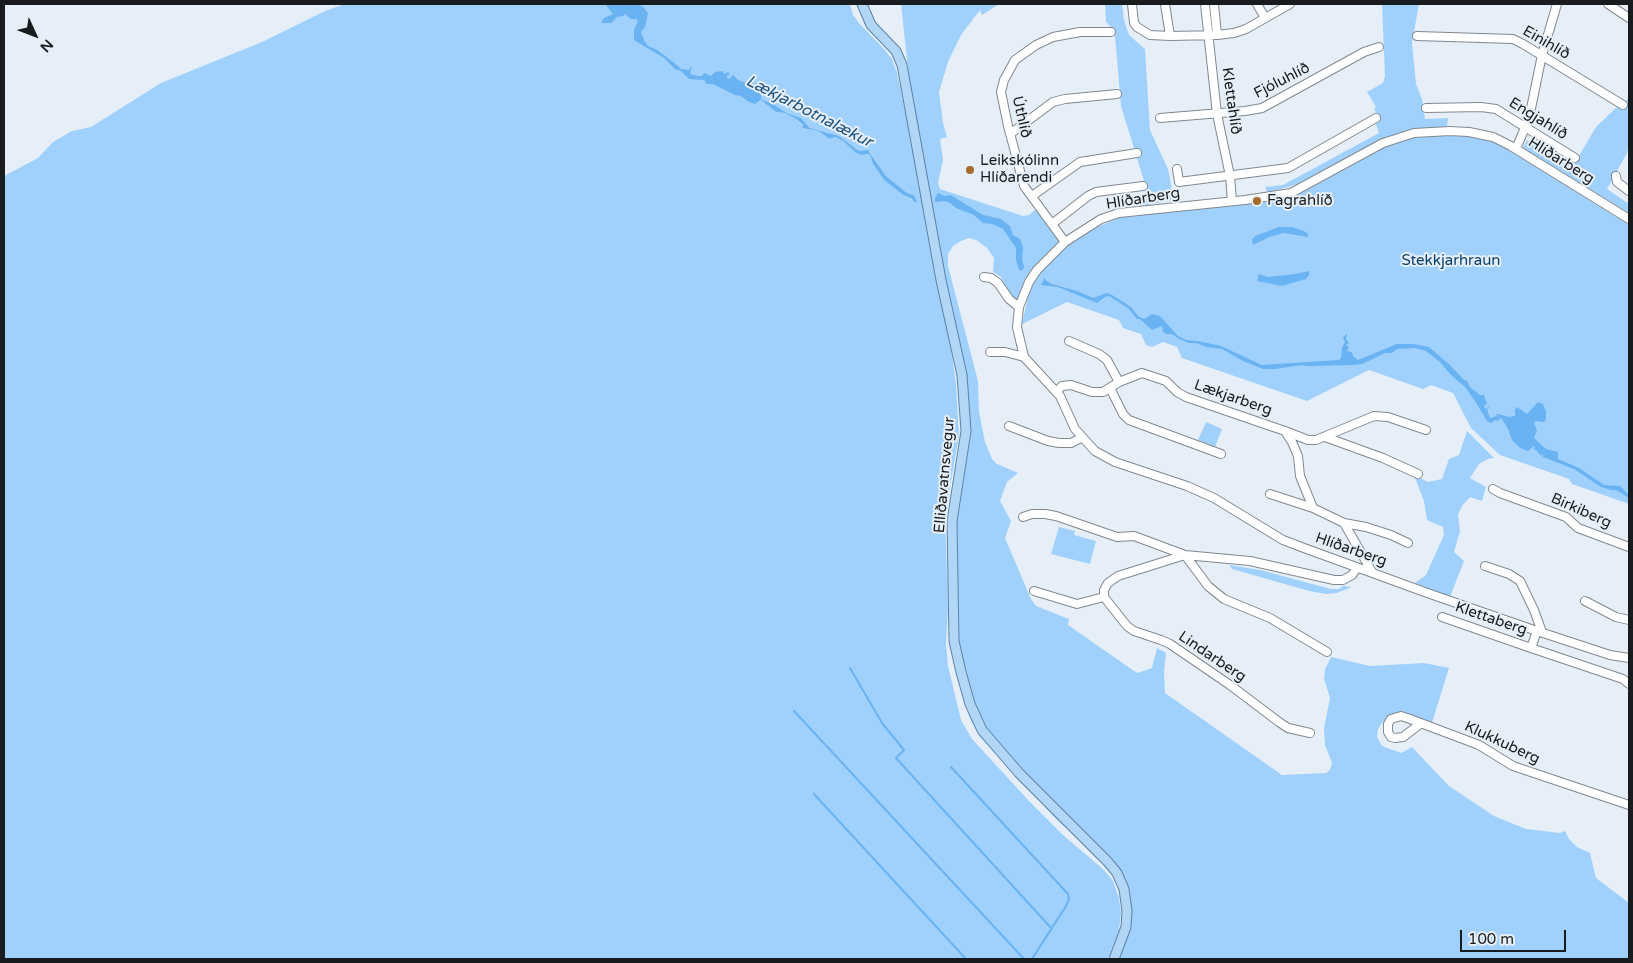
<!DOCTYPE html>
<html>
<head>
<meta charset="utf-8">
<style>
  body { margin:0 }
  #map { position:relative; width:1633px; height:963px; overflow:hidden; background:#e6eff7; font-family:"Varela Round",sans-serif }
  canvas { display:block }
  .frame { position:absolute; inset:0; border:5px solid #191c1f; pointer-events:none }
  .north { position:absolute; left:10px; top:10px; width:50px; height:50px; -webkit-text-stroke:4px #e6eff7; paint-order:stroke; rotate:133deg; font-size:14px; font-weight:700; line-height:20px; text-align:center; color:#191c1f }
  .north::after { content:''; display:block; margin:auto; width:18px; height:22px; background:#191c1f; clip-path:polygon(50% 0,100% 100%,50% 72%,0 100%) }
  .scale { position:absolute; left:1460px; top:930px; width:106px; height:22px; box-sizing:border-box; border:2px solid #191c1f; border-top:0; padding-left:6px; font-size:15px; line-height:18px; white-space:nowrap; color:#191c1f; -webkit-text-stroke:4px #e6eff7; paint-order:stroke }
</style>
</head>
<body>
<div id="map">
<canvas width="1633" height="963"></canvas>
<div class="frame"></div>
<div class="north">N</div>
<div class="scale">100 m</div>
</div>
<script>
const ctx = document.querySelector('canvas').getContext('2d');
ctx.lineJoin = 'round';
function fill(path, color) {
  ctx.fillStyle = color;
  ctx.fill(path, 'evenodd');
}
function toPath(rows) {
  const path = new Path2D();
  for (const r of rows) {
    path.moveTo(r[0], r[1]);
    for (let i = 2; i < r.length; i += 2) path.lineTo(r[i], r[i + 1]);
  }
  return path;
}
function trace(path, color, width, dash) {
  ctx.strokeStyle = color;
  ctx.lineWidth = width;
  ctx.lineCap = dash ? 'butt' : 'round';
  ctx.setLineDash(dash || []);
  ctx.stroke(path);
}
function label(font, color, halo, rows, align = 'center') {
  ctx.font = font + ' "Varela Round",sans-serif';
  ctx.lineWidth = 4;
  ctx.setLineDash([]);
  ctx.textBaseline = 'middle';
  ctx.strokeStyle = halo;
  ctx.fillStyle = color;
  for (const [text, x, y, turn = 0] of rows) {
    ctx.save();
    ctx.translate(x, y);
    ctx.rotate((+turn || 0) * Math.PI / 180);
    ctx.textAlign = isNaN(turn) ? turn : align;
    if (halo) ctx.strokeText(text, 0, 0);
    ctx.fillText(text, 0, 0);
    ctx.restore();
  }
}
const green = toPath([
  [345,4,850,4,853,15,859,23,884,49,892,59,897,73,925,205,952,355,956,384,959,435,945,516,948,608,946,643,948,666,961,720,972,739,1029,801,1063,835,1104,870,1113,881,1119,898,1121,913,1119,930,1108,959,4,959,4,176,38,158,53,142,72,131,91,127,161,83,262,42,325,11],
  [762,91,761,99,773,104,787,113,801,118,810,128,839,136,859,151,870,152,886,176,907,193,914,195,916,202,903,195,884,180,873,164,870,155,868,154,861,155,856,153,843,141,835,137,830,139,818,131,802,128,803,126,796,119,785,113,776,112,761,100,759,102],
  [901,4,999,4,982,15,980,10,961,35,948,62,939,92,943,123,947,137,940,139,943,160,938,183,940,189,1023,216,1029,215,1035,210,1038,211,1059,241,1059,243,1121,217,1283,199,1298,195,1391,144,1416,136,1433,134,1471,136,1497,143,1629,225,1629,504,1572,484,1569,479,1500,455,1471,428,1453,393,1431,385,1423,389,1369,370,1307,401,1182,358,1177,347,1163,342,1152,347,1146,345,1141,334,1123,328,1119,320,1067,302,1022,324,1027,301,1018,298,1016,301,1010,296,1001,277,993,272,994,258,987,248,976,240,969,238,961,241,953,246,948,254,948,266,978,381,979,412,985,442,992,459,997,464,1018,473,1007,482,1000,501,1011,521,1005,538,1031,599,1036,606,1069,619,1068,625,1137,673,1152,668,1157,648,1166,653,1164,671,1165,693,1282,775,1326,773,1330,770,1332,763,1325,745,1324,728,1330,698,1324,679,1325,669,1331,657,1370,666,1424,663,1449,668,1431,726,1412,717,1396,713,1383,722,1378,729,1377,737,1382,746,1401,753,1412,747,1449,786,1494,816,1526,829,1560,833,1565,831,1569,839,1577,847,1590,853,1596,878,1629,903,1629,959,1116,959,1128,918,1116,874,1057,820,979,736,969,716,959,682,953,651,952,533,965,418,911,96],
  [1105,4,1122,4,1124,20,1129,35,1145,49,1150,130,1168,169,1172,190,1172,200,1136,207,1145,196,1145,184,1121,106,1115,36,1113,29,1106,22],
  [1382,4,1419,4,1412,43,1416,84,1422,99,1425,119,1448,118,1447,127,1427,129,1368,147,1297,184,1268,193,1265,187,1283,185,1379,133,1376,124,1378,116,1374,109,1376,107,1367,92,1383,83,1385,76],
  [1629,96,1629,145,1627,153,1607,189,1629,204,1629,213,1523,148,1527,140,1573,166,1596,127,1617,107,1622,109],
  [1206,422,1222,429,1215,447,1198,440],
  [1467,431,1494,458,1488,459,1479,464,1470,478,1486,487,1482,501,1470,497,1462,506,1458,515,1460,531,1454,552,1464,561,1450,597,1415,583,1426,575,1444,535,1443,527,1427,520,1424,501,1414,475,1428,482,1442,479,1449,459,1459,455],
  [1059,527,1075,531,1074,535,1096,541,1090,564,1051,554],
  [1229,565,1260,570,1331,589,1339,589,1343,586,1352,587,1337,593,1326,594,1309,591,1232,569]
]);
const forest = toPath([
  [1279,227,1292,227,1304,231,1308,234,1308,237,1284,233,1269,237,1253,245,1252,240,1255,236],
  [1309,271,1309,275,1306,279,1282,286,1257,281,1259,274,1268,277,1295,274]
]);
const water = toPath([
  [605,4,638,4,642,6,648,13,645,27,641,32,645,42,648,46,657,50,672,61,681,69,689,70,692,66,690,74,697,76,702,76,704,73,711,76,715,72,723,71,724,74,728,72,730,74,727,76,727,78,729,79,733,75,738,80,749,84,751,82,760,88,763,84,761,99,773,104,787,113,801,118,810,128,839,136,859,151,868,150,886,176,907,193,914,195,917,202,914,202,912,199,903,195,884,180,873,164,870,155,868,154,861,155,856,153,843,141,835,137,830,139,818,131,802,128,803,125,796,119,785,113,776,112,761,100,755,104,747,101,741,96,735,95,713,84,707,84,704,80,689,79,681,71,675,69,664,58,634,40,634,30,638,21,636,19,631,19,625,14,623,16,617,17,611,23,601,23,604,18,613,14],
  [938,193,945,196,951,195,983,215,1001,219,1010,226,1013,235,1020,239,1023,247,1022,260,1024,266,1023,270,1019,270,1016,260,1016,248,1003,229,992,224,983,223,974,215,956,208,950,203,944,201,935,202,935,198],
  [1045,277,1045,280,1052,284,1077,291,1093,298,1107,293,1112,295,1131,307,1138,316,1144,319,1152,314,1160,316,1178,336,1186,340,1198,341,1221,346,1262,365,1339,360,1341,358,1342,348,1345,342,1343,338,1346,334,1347,335,1346,339,1349,343,1346,345,1349,347,1347,351,1352,352,1353,356,1358,360,1397,344,1413,344,1429,347,1451,366,1464,380,1467,381,1470,387,1480,395,1484,395,1487,404,1485,405,1484,407,1486,409,1490,406,1487,410,1490,418,1497,416,1496,414,1499,414,1509,417,1515,416,1515,409,1517,407,1527,414,1538,402,1543,404,1546,411,1546,419,1544,422,1536,421,1534,423,1537,431,1534,437,1537,441,1546,449,1558,452,1558,459,1579,468,1604,485,1620,486,1629,495,1629,498,1616,490,1611,490,1601,487,1574,469,1543,457,1543,454,1541,456,1536,450,1533,450,1535,448,1534,446,1528,451,1520,448,1512,440,1508,429,1502,419,1500,418,1498,421,1495,420,1491,423,1487,421,1475,401,1465,387,1451,375,1440,362,1426,351,1415,348,1397,349,1392,353,1385,353,1362,364,1354,365,1307,366,1302,365,1275,369,1263,369,1243,361,1222,349,1206,347,1196,343,1189,343,1179,339,1172,334,1166,334,1163,332,1162,326,1152,330,1140,319,1137,319,1128,308,1109,296,1105,297,1097,303,1058,287,1041,285]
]);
const stream = toPath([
  [850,668,882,723,904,750,896,758,1052,929],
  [794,711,1024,959],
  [951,767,1068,894,1069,899,1066,906,1032,959],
  [814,794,966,959]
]);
const minor = toPath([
  [1132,4,1134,23,1137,27,1150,35,1170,36,1217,35,1234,33,1246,29,1290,4],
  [1165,4,1170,36],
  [1205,4,1217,114,1230,176,1232,201],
  [1214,4,1217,35],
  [1257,4,1265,18],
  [1608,4,1629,18],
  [1417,36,1513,39,1523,44,1623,105],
  [1426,108,1481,107,1496,109,1575,158],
  [1160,118,1245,111,1262,108,1364,52,1379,47],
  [1010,134,1053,102,1065,99,1117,94],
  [1516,149,1529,118,1542,55,1557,4],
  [1177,169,1179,182,1288,168,1376,118],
  [1616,176,1617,182,1629,191],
  [1032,196,1080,162,1137,153],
  [1629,219,1511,146,1493,137,1469,132,1450,131,1414,133,1383,143,1291,193,1245,200,1119,213,1101,219,1065,242,1037,270,1029,282,1019,307,1017,327,1024,357,1060,396,1075,429,1095,451,1115,462,1187,486,1214,498,1283,540,1304,548,1433,595,1537,631,1610,655,1629,658],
  [1052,224,1088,196,1096,192,1143,186],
  [1065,242,1024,186,1008,126,1001,92,1004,80,1015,60,1036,45,1053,37,1080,32,1111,32],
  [984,277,991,278,998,283,1009,299,1019,307],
  [1069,341,1099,354,1107,360,1119,382],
  [990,352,1005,352,1024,357],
  [1110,388,1123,414,1129,420,1221,454],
  [1056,392,1062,386,1071,385,1092,392,1103,392,1119,382,1142,373,1166,381,1177,392,1186,397,1285,431,1292,442,1298,456,1300,476,1313,508,1344,523,1372,572],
  [1009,426,1048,441,1059,443,1071,443,1081,438],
  [1285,431,1308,440,1316,440,1374,416,1388,417,1426,430],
  [1325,437,1383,458,1418,474],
  [1493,489,1500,493,1566,517,1578,528,1629,547],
  [1270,494,1313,508],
  [1023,517,1032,514,1045,514,1056,516,1117,537,1134,536,1185,555,1208,586,1224,599,1270,618,1327,652],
  [1344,523,1366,527,1391,535,1408,543],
  [1485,566,1509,574,1520,581,1534,610,1542,632],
  [1034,591,1077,604,1104,597],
  [1585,601,1616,617,1629,620],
  [1442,617,1531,648],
  [1537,631,1531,648,1623,679,1629,684],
  [1420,724,1403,737,1395,738,1391,737,1388,732,1388,724,1391,719,1401,716,1410,719,1479,745,1513,766,1629,805],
  [1310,733,1288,728,1279,722,1230,685,1170,644,1161,640,1134,631,1127,626,1104,597,1104,590,1108,583,1118,576,1185,555,1250,561,1334,580,1343,580,1352,575,1357,568]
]);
const major = toPath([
  [862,4,871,25,896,51,902,65,941,280,962,375,966,431,952,521,954,641,961,672,970,704,982,730,1019,773,1108,862,1117,873,1124,889,1127,911,1126,927,1114,959]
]);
const markers = [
  [970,170,5,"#a46b29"],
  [1257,201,5,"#a46b29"]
];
const streetNames = [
  ["Einihlíð",1546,43,30],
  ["Fjóluhlíð",1282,81,-27],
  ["Klettahlíð",1231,101,82],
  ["Úthlíð",1021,117,77],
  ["Engjahlíð",1538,119,32],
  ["Hlíðarberg",1561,161,32],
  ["Hlíðarberg",1143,199,-9],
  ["Lækjarberg",1233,398,19],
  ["Elliðavatnsvegur",945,475,-85],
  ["Birkiberg",1581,511,24],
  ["Hlíðarberg",1351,550,19],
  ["Klettaberg",1491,619,19],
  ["Lindarberg",1212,657,34],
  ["Klukkuberg",1502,743,25]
];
const poiNames = [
  ["Leikskólinn",980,161],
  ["Hlíðarendi",980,178],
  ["Fagrahlíð",1267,201]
];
const parkNames = [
  ["Stekkjarhraun",1451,261]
];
const waterNames = [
  ["Lækjarbotnalækur",809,112,27]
];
fill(green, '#a0d1fd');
fill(forest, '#6ab4f4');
fill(water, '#69b3f3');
trace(stream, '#69b3f3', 2);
trace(minor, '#808890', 10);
trace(major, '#5b83a7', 11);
trace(minor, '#fff', 8);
trace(major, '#b2d6f6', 9);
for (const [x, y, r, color] of markers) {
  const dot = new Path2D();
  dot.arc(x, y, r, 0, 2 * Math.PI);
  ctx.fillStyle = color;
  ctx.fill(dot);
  trace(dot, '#e6eff7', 2);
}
label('15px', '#191c1f', '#e6eff7', streetNames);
label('15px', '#191c1f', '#e6eff7', poiNames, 'left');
label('15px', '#0b436c', '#e6eff7', parkNames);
label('italic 16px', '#21557f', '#e6eff7', waterNames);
</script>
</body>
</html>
